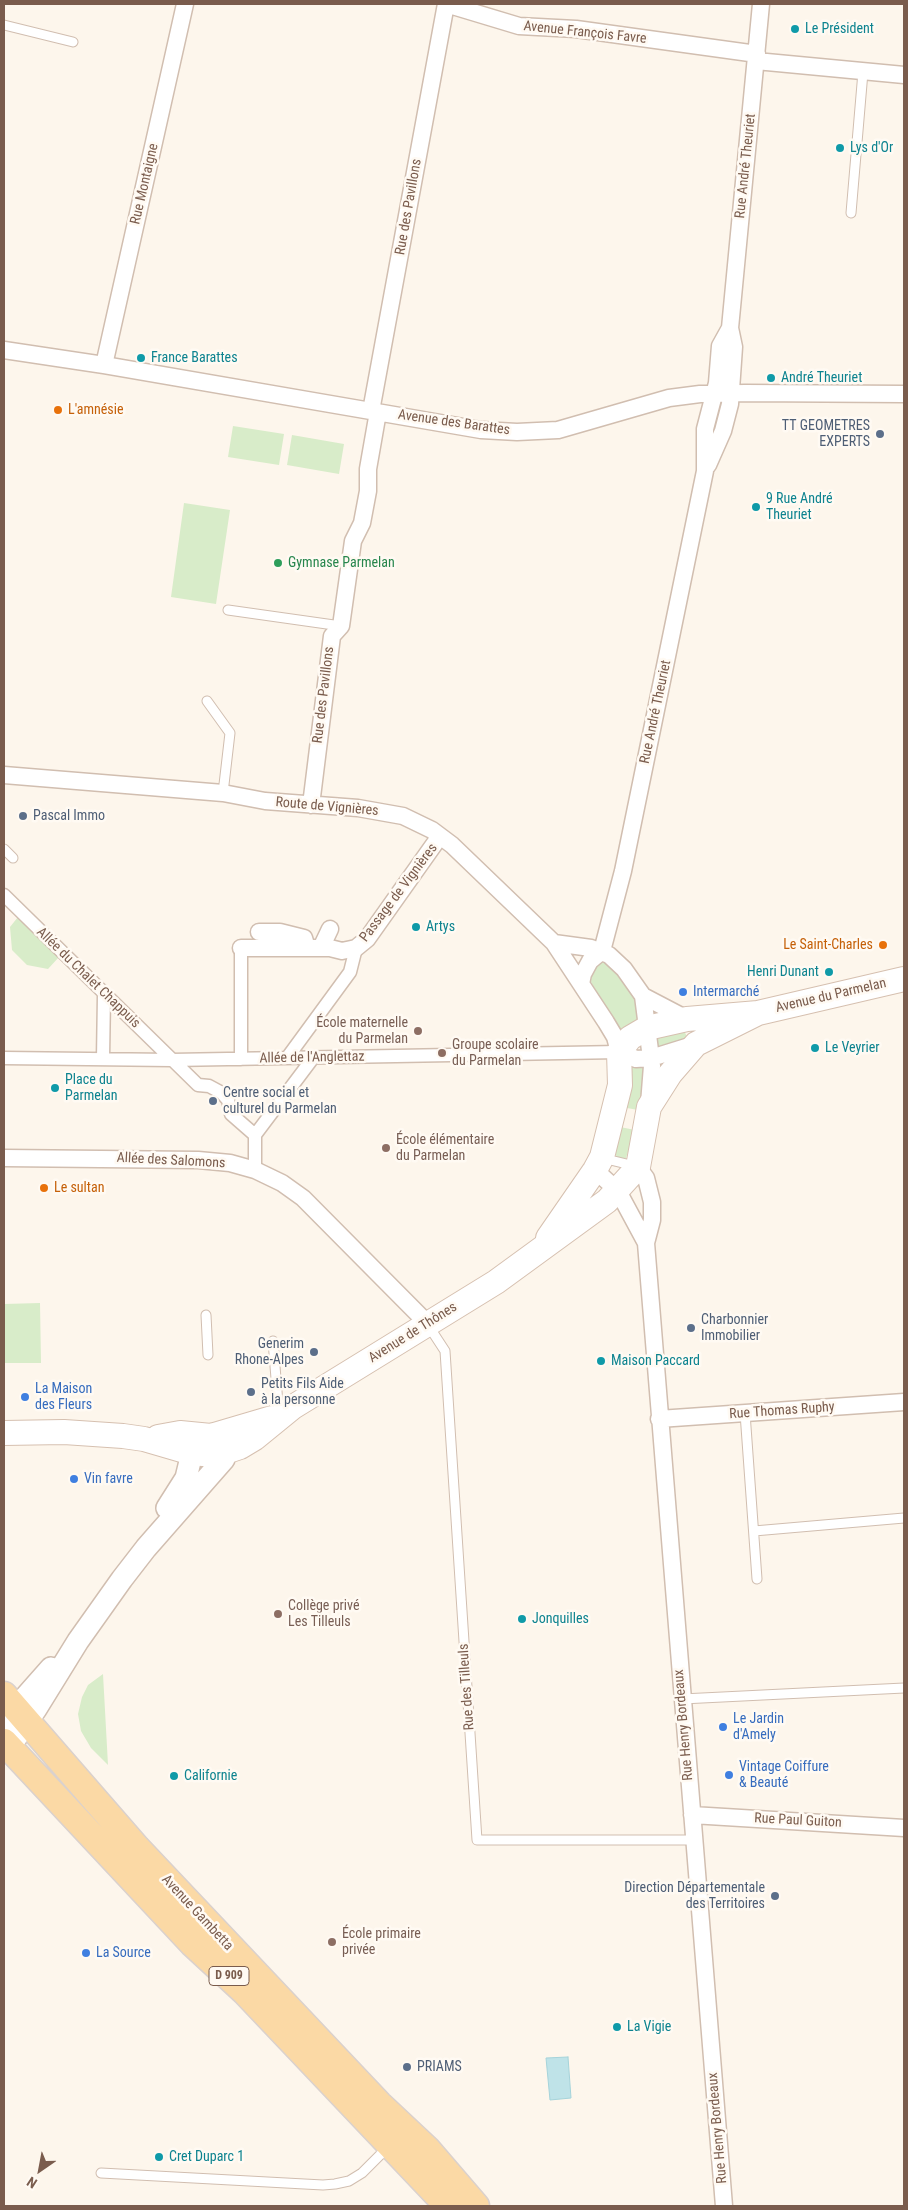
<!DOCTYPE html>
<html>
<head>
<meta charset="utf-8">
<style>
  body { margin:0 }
  #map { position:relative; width:908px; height:2210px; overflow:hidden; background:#fdf6ec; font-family:"Roboto Condensed",sans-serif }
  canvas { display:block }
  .frame { position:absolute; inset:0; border:5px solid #7a5c4d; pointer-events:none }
  .north { position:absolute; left:15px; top:2145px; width:50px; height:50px; -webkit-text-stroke:4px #fffaf3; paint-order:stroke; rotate:213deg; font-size:14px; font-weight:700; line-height:20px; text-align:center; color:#7a5c4d }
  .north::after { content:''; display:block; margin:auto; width:18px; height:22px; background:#7a5c4d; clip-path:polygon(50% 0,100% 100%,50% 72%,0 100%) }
</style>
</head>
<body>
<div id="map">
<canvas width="908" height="2210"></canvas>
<div class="frame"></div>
<div class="north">N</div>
</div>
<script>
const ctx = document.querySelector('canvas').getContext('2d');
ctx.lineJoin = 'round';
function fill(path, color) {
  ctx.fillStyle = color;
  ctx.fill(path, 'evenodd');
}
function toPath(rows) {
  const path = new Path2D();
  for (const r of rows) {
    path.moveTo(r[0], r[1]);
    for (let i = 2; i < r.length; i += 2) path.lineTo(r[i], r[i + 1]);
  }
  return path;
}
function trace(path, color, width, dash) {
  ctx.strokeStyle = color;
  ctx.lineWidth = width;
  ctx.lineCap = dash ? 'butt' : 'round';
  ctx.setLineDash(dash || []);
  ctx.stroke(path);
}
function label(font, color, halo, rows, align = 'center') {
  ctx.font = font + ' "Roboto Condensed",sans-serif';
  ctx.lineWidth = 5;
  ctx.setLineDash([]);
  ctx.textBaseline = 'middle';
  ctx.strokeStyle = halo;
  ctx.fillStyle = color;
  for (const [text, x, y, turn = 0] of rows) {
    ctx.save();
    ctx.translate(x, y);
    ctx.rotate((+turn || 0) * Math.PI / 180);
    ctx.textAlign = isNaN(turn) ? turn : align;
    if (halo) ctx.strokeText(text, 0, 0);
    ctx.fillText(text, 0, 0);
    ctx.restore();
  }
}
const green = toPath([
  [233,426,284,434,279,465,228,457],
  [292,435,344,444,339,474,287,465],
  [184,503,230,510,216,604,171,597],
  [18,917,59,957,48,969,27,965,12,950,10,927],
  [602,960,620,973,637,998,641,1021,621,1033,591,982,592,970],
  [683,1028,687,1037,673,1044,657,1047,655,1032],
  [632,1063,646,1066,638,1110,627,1108,628,1073],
  [620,1127,635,1130,626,1158,619,1159,614,1153],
  [40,1303,41,1363,4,1363,4,1304],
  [103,1674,108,1765,91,1748,81,1731,78,1714,82,1697,88,1685]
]);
const water = toPath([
  [568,2057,571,2098,550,2100,546,2058,568,2057]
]);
const service = toPath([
  [4,25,73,42],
  [851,213,863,72],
  [228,610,341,626],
  [207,701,230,733,223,793],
  [4,849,13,858],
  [602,1158,635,1166],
  [206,1315,208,1355],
  [428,1325,445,1351,477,1840,694,1840],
  [273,1341,279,1416],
  [745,1413,757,1579],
  [754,1531,904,1518],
  [682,1699,904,1688],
  [101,2173,323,2185,335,2184,349,2181,362,2173,389,2146]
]);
const pedestrian = toPath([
  [4,895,198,1085,209,1086,222,1093,228,1100,231,1114,255,1135],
  [4,1058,172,1060,619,1052],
  [103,1058,104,995],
  [287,1058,350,972,356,948],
  [241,1059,241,948],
  [255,1170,255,1135,313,1058]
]);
const minor = toPath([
  [446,4,519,26,576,29,757,54],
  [756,61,904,75],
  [4,350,104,365,481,430,517,432,558,430,669,398,700,394,745,393,904,394],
  [104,365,185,4],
  [371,411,446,4],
  [708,465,723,431,730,404,734,347,730,328,761,4],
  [4,775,223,793,265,801,358,808,403,816,432,830,452,845,554,943,606,1022,615,1037,619,1052,636,1059,651,1058,696,1044],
  [311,805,332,636,341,626,353,541,362,523,368,491,368,469,378,412],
  [259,932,280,932,304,938,307,948],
  [554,943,591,948,609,955,624,969,643,996,652,1066,649,1104],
  [241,948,330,948,342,951,356,948,367,939,440,836],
  [321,948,330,929],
  [581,984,583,974,590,961,602,951,623,871,705,471,705,429,717,383,720,346,730,328],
  [643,996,687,1019],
  [4,1158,198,1160,230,1163,255,1170,282,1183,303,1198,428,1324],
  [638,1167,646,1178,652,1202,652,1220,646,1243,724,2206],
  [595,1170,618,1191,646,1243],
  [659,1419,904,1402],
  [692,1815,904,1828]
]);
const tertiary = toPath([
  [167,1508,186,1478,192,1453,193,1437],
  [4,1721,51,1668],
  [9,1748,36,1709,78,1641,122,1579,146,1548,224,1459,225,1452,222,1438]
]);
const secondary = toPath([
  [548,1238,595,1170,602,1157,620,1085,619,1052,630,1038,647,1028,687,1019,758,1013,904,979],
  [4,1433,64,1432,123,1436,144,1439,192,1453,203,1454,225,1452,240,1447,255,1438,293,1407,496,1282,607,1201,638,1167,649,1107,670,1074,696,1044,758,1013],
  [158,1437,180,1433,211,1436,272,1418]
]);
const primary = toPath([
  [4,1695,137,1848,379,2104,427,2149,476,2206],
  [4,1742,193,1944,245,1992,448,2206]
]);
const markers = [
  [795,29,5,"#0f9aa8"],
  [840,148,5,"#0f9aa8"],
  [141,358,5,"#0f9aa8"],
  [771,378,5,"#0f9aa8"],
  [58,410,5,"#e8710a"],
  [880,434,5,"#5c6f8a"],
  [756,507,5,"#0f9aa8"],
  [278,563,5,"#2e9e5b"],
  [23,816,5,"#5c6f8a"],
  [416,927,5,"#0f9aa8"],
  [883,945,5,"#e8710a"],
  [829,972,5,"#0f9aa8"],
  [683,992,5,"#3f7fe0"],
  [418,1031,5,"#8d6e63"],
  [815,1048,5,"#0f9aa8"],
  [442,1053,5,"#8d6e63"],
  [55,1088,5,"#0f9aa8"],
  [213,1101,5,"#5c6f8a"],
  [386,1148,5,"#8d6e63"],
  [44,1188,5,"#e8710a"],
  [691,1328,5,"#5c6f8a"],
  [314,1352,5,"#5c6f8a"],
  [601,1361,5,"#0f9aa8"],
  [251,1392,5,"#5c6f8a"],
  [25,1397,5,"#3f7fe0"],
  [74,1479,5,"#3f7fe0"],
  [278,1614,5,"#8d6e63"],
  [522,1619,5,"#0f9aa8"],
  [723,1727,5,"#3f7fe0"],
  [729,1775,5,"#3f7fe0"],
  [174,1776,5,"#0f9aa8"],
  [775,1896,5,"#5c6f8a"],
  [332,1942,5,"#8d6e63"],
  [86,1953,5,"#3f7fe0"],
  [617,2027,5,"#0f9aa8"],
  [407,2067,5,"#5c6f8a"],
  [159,2157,5,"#0f9aa8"]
];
const shields = [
  [229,1976,40]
];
const shieldNames = [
  ["D 909",229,1976]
];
const cultureNames = [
  ["Le Président",805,29],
  ["Lys d'Or",850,148],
  ["France Barattes",151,358],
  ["André Theuriet",781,378],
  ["9 Rue André",766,499],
  ["Theuriet",766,515],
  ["Artys",426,927],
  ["Henri Dunant",819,972,"right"],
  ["Le Veyrier",825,1048],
  ["Place du",65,1080],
  ["Parmelan",65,1096],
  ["Maison Paccard",611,1361],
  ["Jonquilles",532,1619],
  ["Californie",184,1776],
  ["La Vigie",627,2027],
  ["Cret Duparc 1",169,2157]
];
const streetNames = [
  ["Avenue François Favre",585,33,6],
  ["Rue André Theuriet",746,166,-84],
  ["Rue Montaigne",145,184,-77],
  ["Rue des Pavillons",409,207,-80],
  ["Avenue des Barattes",454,423,8],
  ["Rue des Pavillons",324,695,-83],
  ["Rue André Theuriet",656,712,-78],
  ["Route de Vignières",327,807,5],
  ["Passage de Vignières",399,893,-53],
  ["Allée du Chalet Chappuis",88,978,44],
  ["Avenue du Parmelan",831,996,-13],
  ["Allée de l'Anglettaz",312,1058,-1],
  ["Allée des Salomons",171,1161,3],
  ["Avenue de Thônes",413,1333,-32],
  ["Rue Thomas Ruphy",782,1411,-4],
  ["Rue des Tilleuls",467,1687,-94],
  ["Rue Henry Bordeaux",684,1725,-95],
  ["Rue Paul Guiton",798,1821,3],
  ["Avenue Gambetta",197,1913,47],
  ["Rue Henry Bordeaux",718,2128,-95]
];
const foodNames = [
  ["L'amnésie",68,410],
  ["Le Saint-Charles",873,945,"right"],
  ["Le sultan",54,1188]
];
const serviceNames = [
  ["TT GEOMETRES",870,426,"right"],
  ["EXPERTS",870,442,"right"],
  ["Pascal Immo",33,816],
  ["Centre social et",223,1093],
  ["culturel du Parmelan",223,1109],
  ["Charbonnier",701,1320],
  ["Immobilier",701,1336],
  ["Generim",304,1344,"right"],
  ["Rhone-Alpes",304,1360,"right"],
  ["Petits Fils Aide",261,1384],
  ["à la personne",261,1400],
  ["Direction Départementale",765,1888,"right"],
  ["des Territoires",765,1904,"right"],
  ["PRIAMS",417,2067]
];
const leisureNames = [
  ["Gymnase Parmelan",288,563]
];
const shopNames = [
  ["Intermarché",693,992],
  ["La Maison",35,1389],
  ["des Fleurs",35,1405],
  ["Vin favre",84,1479],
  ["Le Jardin",733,1719],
  ["d'Amely",733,1735],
  ["Vintage Coiffure",739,1767],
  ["& Beauté",739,1783],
  ["La Source",96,1953]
];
const educationNames = [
  ["École maternelle",408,1023,"right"],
  ["du Parmelan",408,1039,"right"],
  ["Groupe scolaire",452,1045],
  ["du Parmelan",452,1061],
  ["École élémentaire",396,1140],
  ["du Parmelan",396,1156],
  ["Collège privé",288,1606],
  ["Les Tilleuls",288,1622],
  ["École primaire",342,1934],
  ["privée",342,1950]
];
fill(green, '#d8ecc9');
fill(water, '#bfe3e8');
trace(water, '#a5d3da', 1);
trace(service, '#d1beb0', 11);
trace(pedestrian, '#d1beb0', 15);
trace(minor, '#d1beb0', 19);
trace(tertiary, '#d1beb0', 24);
trace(secondary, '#d6c0b0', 26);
trace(primary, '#dad1cd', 29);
trace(service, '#fff', 9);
trace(pedestrian, '#fff', 12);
trace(minor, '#fff', 16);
trace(tertiary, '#fff', 21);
trace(secondary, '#fff', 24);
trace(primary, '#fbd9a5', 26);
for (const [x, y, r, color] of markers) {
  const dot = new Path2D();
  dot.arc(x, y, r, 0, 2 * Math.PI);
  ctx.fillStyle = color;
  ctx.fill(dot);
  trace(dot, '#fffaf3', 2);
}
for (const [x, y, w] of shields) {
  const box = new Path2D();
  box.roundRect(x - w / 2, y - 9.5, w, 19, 4);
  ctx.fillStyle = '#fffaf3';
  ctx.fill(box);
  trace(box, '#7a5c4d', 1);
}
label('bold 12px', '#7a5c4d', null, shieldNames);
label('14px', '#0d838f', '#fffaf3', cultureNames, 'left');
label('14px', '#7a5c4d', '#fffaf3', streetNames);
label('14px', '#c56008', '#fffaf3', foodNames, 'left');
label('14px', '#4e5e75', '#fffaf3', serviceNames, 'left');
label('14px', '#27864d', '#fffaf3', leisureNames, 'left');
label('14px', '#366cbe', '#fffaf3', shopNames, 'left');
label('14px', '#785e54', '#fffaf3', educationNames, 'left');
</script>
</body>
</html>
